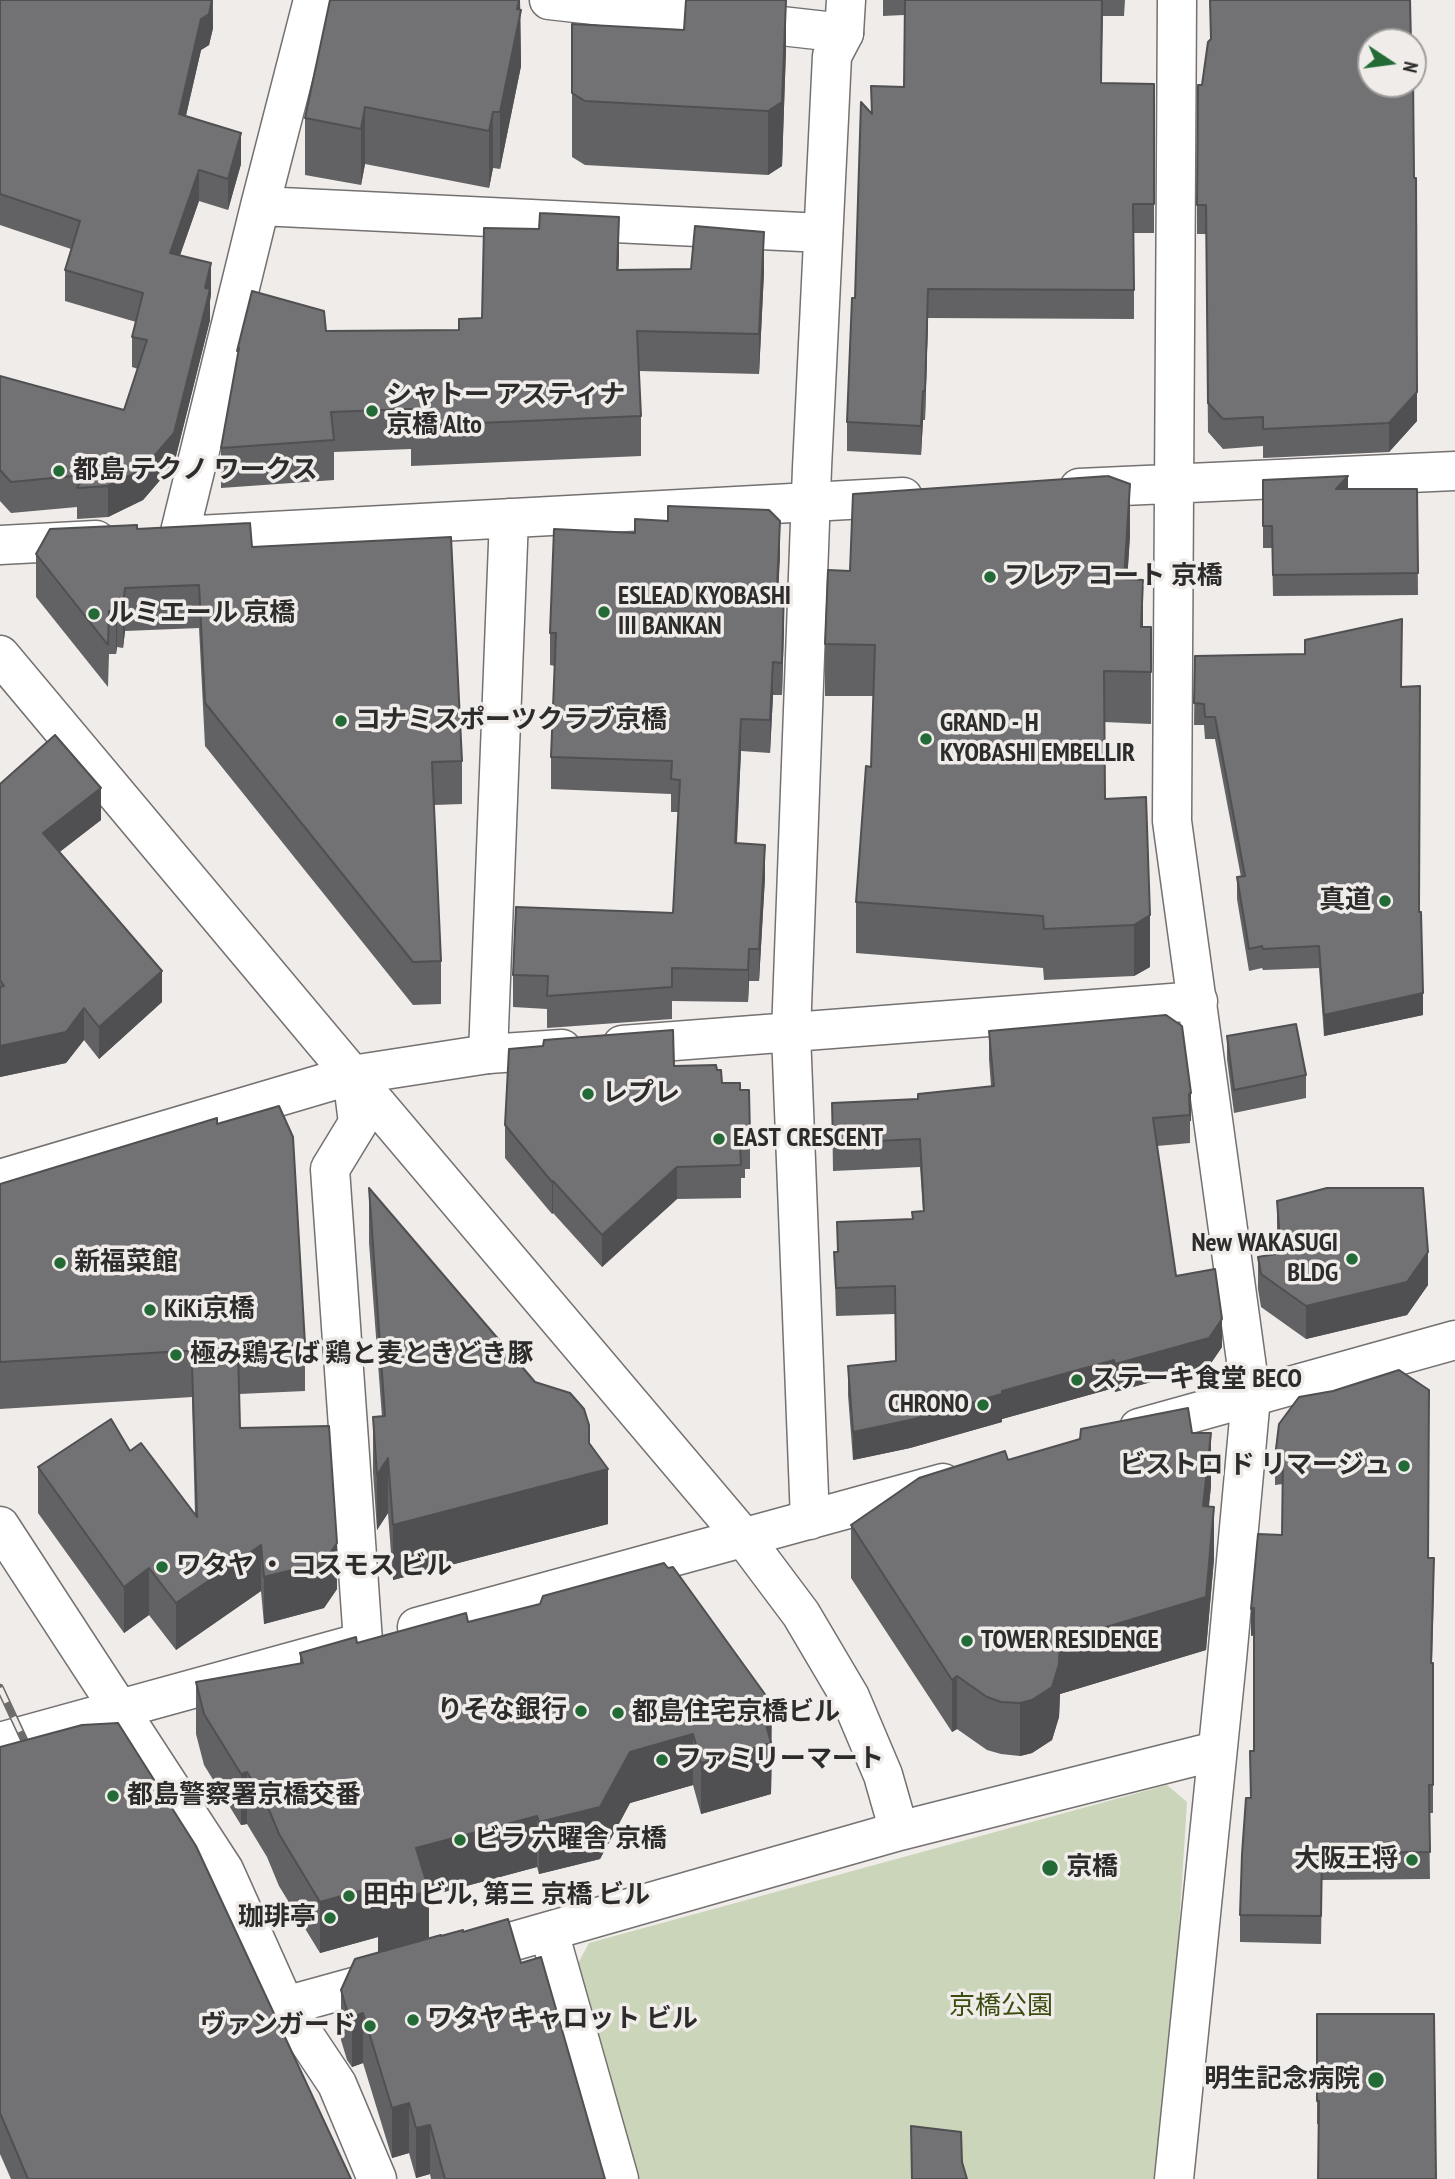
<!DOCTYPE html>
<html>
<head>
<meta charset="utf-8">
<style>
  body { margin:0 }
  #map { position:relative; width:1455px; height:2179px; overflow:hidden; background:#efecea; font-family:"PT Sans Narrow",sans-serif }
  canvas { display:block }
  .north { position:absolute; left:1357px; top:28px; width:70px; height:70px; box-sizing:border-box; background:#efecea; border:2px solid #a19f9e; border-radius:50%; rotate:103deg; font-size:19px; font-weight:700; line-height:28px; text-align:center; color:#2d2b2b }
  .north::after { content:''; display:block; margin:auto; width:24px; height:32px; background:#236a36; clip-path:polygon(50% 0,100% 100%,50% 72%,0 100%) }
</style>
</head>
<body>
<div id="map">
<canvas width="1455" height="2179"></canvas>
<div class="north">N</div>
</div>
<script>
const ctx = document.querySelector('canvas').getContext('2d');
ctx.lineJoin = 'round';
function fill(path, color) {
  ctx.fillStyle = color;
  ctx.fill(path, 'evenodd');
}
function toPath(rows) {
  const path = new Path2D();
  for (const r of rows) {
    path.moveTo(r[0], r[1]);
    for (let i = 2; i < r.length; i += 2) path.lineTo(r[i], r[i + 1]);
  }
  return path;
}
function trace(path, color, width, dash) {
  ctx.strokeStyle = color;
  ctx.lineWidth = width;
  ctx.lineCap = dash ? 'butt' : 'round';
  ctx.setLineDash(dash || []);
  ctx.stroke(path);
}
function label(font, color, halo, rows, align = 'center') {
  ctx.font = font + ' "PT Sans Narrow","Noto Sans JP",sans-serif';
  ctx.lineWidth = 7;
  ctx.setLineDash([]);
  ctx.textBaseline = 'middle';
  ctx.strokeStyle = halo;
  ctx.fillStyle = color;
  for (const [text, x, y, turn = 0] of rows) {
    ctx.save();
    ctx.translate(x, y);
    ctx.rotate((+turn || 0) * Math.PI / 180);
    ctx.textAlign = isNaN(turn) ? turn : align;
    if (halo) ctx.strokeText(text, 0, 0);
    ctx.fillText(text, 0, 0);
    ctx.restore();
  }
}
const green = toPath([
  [1167,1785,1187,1802,1174,2007,1157,2179,639,2179,595,2030,574,1971,589,1943]
]);
const street = toPath([
  [549,0,844,33],
  [260,206,823,233],
  [1079,488,1455,471],
  [198,535,903,497],
  [179,536,260,206,313,0],
  [0,545,96,540],
  [0,655,352,1075,744,1538,801,1614,850,1697,883,1775,899,1831],
  [488,1054,509,518],
  [352,1075,358,1123,330,1169,363,1642],
  [0,1526,224,1870,285,2006,337,2084,377,2179],
  [549,1932,619,2179],
  [465,1955,899,1831,1216,1751],
  [285,2006,390,1977],
  [1174,2179,1227,1659,1251,1397,1172,821,1177,0]
]);
const secondary = toPath([
  [622,1045,1198,1001],
  [0,1179,352,1075,488,1054,562,1049],
  [1139,1428,1455,1340],
  [810,1520,791,1033,812,468,832,56,844,33,846,0],
  [417,1627,943,1483],
  [0,1742,352,1645]
]);
const rail = toPath([
  [0,1688,33,1759]
]);
const wall = toPath([
  [0,0,213,0,213,28,209,45,201,50,186,116,241,164,228,210,199,201,180,255,211,294,210,301,210,320,174,464,143,500,108,517,77,519,77,507,11,513,0,501,0,376,124,410,138,369,132,367,132,337,136,322,65,301,65,270,71,249,0,225],
  [520,0,521,66,500,169,493,168,489,188,365,164,361,185,305,175,305,118],
  [786,0,786,49,782,166,768,175,585,165,572,157,572,24,684,30],
  [883,0,1125,0,1124,16,1103,16,1101,83,1154,84,1154,233,1134,233,1134,319,928,318,925,420,923,420,921,455,847,451,847,422,855,298,871,113,871,86,904,87,904,15,883,16],
  [1210,40,1411,42,1417,421,1389,452,1263,458,1263,446,1223,449,1208,432,1206,234,1197,234,1197,205,1202,85],
  [619,257,618,270,764,272,759,374,639,371,641,416,641,456,411,466,411,449,334,452,334,480,221,488,221,448,326,331,459,330,482,318],
  [1263,480,1348,489,1417,489,1418,595,1273,596,1272,548,1263,548],
  [137,529,252,547,462,761,462,804,434,805,441,961,441,1004,413,1005,205,746,199,628,125,631,123,648,117,647,116,654,109,654,108,687,36,597,36,554],
  [1130,535,1127,580,1143,627,1151,627,1151,724,1104,722,1105,799,1150,967,1134,976,1044,980,1043,968,856,953,856,902,871,767,873,696,825,696,825,644,850,571],
  [780,554,778,588,784,621,782,695,773,695,770,753,741,751,737,843,765,877,759,981,749,981,748,1002,672,1001,672,1019,547,1028,547,1009,513,1007,513,975,673,913,679,812,671,812,671,794,551,789,551,757,555,666,550,665,550,633],
  [1195,656,1402,687,1419,912,1423,1015,1324,1036,1319,968,1263,970,1262,968,1249,971,1237,899,1237,877,1241,877,1215,739,1205,739,1204,725,1194,725],
  [0,784,101,820,59,852,162,1002,99,1059,84,1040,66,1063,0,1077],
  [1182,1026,1191,1121,1190,1121,1190,1143,1157,1146,1176,1276,1222,1347,1209,1366,1115,1392,1114,1388,1002,1419,1002,1422,910,1448,853,1460,848,1395,848,1366,895,1361,895,1314,836,1316,834,1252,837,1252,912,1219,912,1212,923,1211,920,1167,833,1171,832,1103,918,1099,991,1086,989,1059,989,1031],
  [1227,1036,1306,1075,1306,1098,1234,1113,1227,1059],
  [674,1066,717,1070,722,1083,740,1090,750,1137,750,1169,745,1169,745,1178,741,1178,741,1198,677,1199,602,1267,553,1213,552,1214,505,1158,505,1125],
  [217,1124,305,1344,305,1391,239,1394,240,1428,337,1589,324,1608,264,1624,261,1591,176,1650,149,1615,124,1633,38,1513,38,1467,130,1451,195,1515,192,1397,0,1409,0,1184],
  [369,1188,535,1382,589,1443,608,1524,393,1580,388,1513,377,1530,373,1472,373,1417,382,1417,369,1243],
  [1277,1201,1428,1285,1407,1315,1306,1339,1261,1307,1258,1289,1258,1257,1278,1253,1277,1234],
  [1279,1424,1428,1558,1434,1585,1432,1663,1433,1663,1433,1813,1429,1813,1430,1879,1322,1880,1321,1944,1240,1942,1240,1915,1254,1751,1254,1635,1251,1636,1282,1535,1283,1484,1275,1485,1275,1457],
  [1192,1433,1211,1486,1209,1506,1214,1559,1206,1650,1060,1694,1059,1717,1052,1740,1032,1753,1020,1756,1001,1754,987,1750,957,1729,952,1732,851,1578,851,1525,1008,1460],
  [468,1622,772,1755,771,1794,701,1814,693,1785,630,1803,600,1859,539,1874,537,1867,429,1896,429,1938,463,1932,521,1963,605,2179,431,2179,430,2174,416,2178,409,2153,392,2158,363,2063,352,2067,347,2060,341,2040,341,1990,378,1953,378,1937,320,1953,279,1886,267,1857,247,1824,241,1825,204,1765,196,1734,196,1682,300,1664,300,1653],
  [0,1747,351,2179,11,2179,0,2154],
  [1317,2014,1436,2179,1319,2124,1317,2124]
]);
const shadedWall = toPath([
  [212,0,213,28,209,45,201,50,179,145,179,114,201,19],
  [519,0,520,0,521,66,500,169,500,112],
  [786,0,786,49,782,166,768,175,768,111],
  [365,107,365,164,361,185,361,129],
  [493,112,493,168,489,188,489,131],
  [241,133,241,164,228,210,228,179],
  [199,170,199,201,170,284,170,253],
  [619,217,619,257,617,310,617,270],
  [764,232,764,272,759,374,759,334],
  [211,263,211,294,210,301,210,320,174,464,143,500,108,517,108,486,205,288],
  [928,289,928,318,925,420,925,391],
  [923,391,923,420,921,455,921,426],
  [1417,392,1417,421,1389,452,1389,423],
  [1348,476,1348,498,1336,489],
  [1130,484,1130,535,1124,631,1124,579],
  [780,521,780,554,777,621,777,588],
  [1143,580,1143,631,1141,678,1141,627],
  [125,588,125,631,123,648,123,605],
  [784,588,784,621,782,695,782,663],
  [117,605,117,647,116,654,116,611],
  [773,662,773,695,770,753,770,720],
  [741,719,741,751,735,875,735,843],
  [101,788,101,820,43,865,43,833],
  [765,845,765,877,759,981,759,949],
  [1150,915,1150,967,1134,976,1134,925],
  [749,949,749,981,748,1002,748,970],
  [162,971,162,1002,99,1059,99,1027],
  [1423,993,1423,1015,1324,1036,1324,1015],
  [84,1008,84,1040,66,1063,0,1077,0,1046],
  [1191,1093,1191,1121,1190,1121,1189,1094],
  [677,1167,677,1199,602,1267,602,1235],
  [553,1181,553,1213,552,1214,552,1182],
  [1428,1252,1428,1285,1407,1315,1306,1339,1306,1306],
  [1222,1319,1222,1347,1209,1366,1115,1392,1115,1364],
  [1114,1360,1114,1388,1002,1419,1002,1422,910,1448,853,1460,853,1432],
  [1211,1433,1211,1486,1203,1559,1203,1506],
  [388,1458,388,1513,377,1530,377,1475],
  [608,1469,608,1524,393,1580,393,1525],
  [1214,1507,1214,1559,1206,1650,1060,1694,1059,1717,1052,1740,1032,1753,1020,1756,1020,1703,1060,1641],
  [337,1543,337,1589,324,1608,264,1624,264,1577],
  [261,1545,261,1591,176,1650,176,1603],
  [149,1568,149,1615,124,1633,124,1587],
  [1254,1608,1254,1635,1251,1636,1251,1609],
  [957,1676,957,1729,952,1732,952,1680],
  [772,1704,771,1794,701,1814,701,1763,761,1707],
  [693,1734,693,1785,630,1803,600,1859,539,1874,539,1822,630,1752],
  [247,1772,247,1824,241,1825,241,1774],
  [537,1816,537,1867,429,1896,429,1942,378,1957,378,1937,320,1953,320,1902,416,1848],
  [363,2013,363,2063,352,2067,352,2017],
  [409,2103,409,2153,392,2158,392,2108],
  [430,2125,430,2174,416,2178,416,2128]
]);
const building = toPath([
  [0,0,212,0,209,14,201,19,179,114,241,133,228,179,199,170,170,253,211,263,205,288,210,289,174,433,143,469,108,486,77,488,84,475,11,482,0,470,0,376,124,410,147,340,132,337,143,293,65,270,80,221,0,194,0,0],
  [330,0,519,0,517,9,521,10,500,112,493,112,489,131,365,107,361,129,305,118,330,0],
  [686,0,786,0,782,102,768,111,585,101,572,93,572,24,684,30,686,0],
  [905,0,1102,0,1101,83,1154,84,1154,204,1133,204,1134,290,928,289,925,391,923,391,921,426,847,422,852,298,855,298,861,102,872,114,871,86,904,87,905,0],
  [1210,0,1410,0,1411,42,1371,42,1371,84,1413,84,1413,73,1414,178,1416,178,1417,392,1389,423,1263,429,1263,417,1223,419,1208,403,1206,205,1197,205,1198,85,1202,85,1208,42,1211,39,1210,0],
  [540,213,619,217,617,270,691,269,695,226,764,232,759,334,637,331,641,416,411,426,411,409,331,412,334,440,221,448,239,348,237,351,252,291,324,311,326,331,459,330,459,319,482,318,484,228,539,229,540,213],
  [1108,476,1130,484,1124,579,1143,580,1141,627,1151,627,1151,672,1104,671,1105,799,1146,797,1150,915,1134,925,1044,929,1043,916,856,902,866,766,871,767,875,645,825,644,828,570,850,571,853,494,1108,476],
  [1348,476,1336,489,1417,489,1418,573,1273,575,1272,526,1263,526,1263,480,1348,476],
  [668,506,769,510,780,521,777,588,784,588,782,663,773,662,770,720,741,719,735,843,765,845,759,949,749,949,748,970,672,968,672,987,547,996,548,976,513,975,516,907,673,913,680,780,671,779,672,761,551,757,556,633,550,633,554,529,635,533,635,519,668,521,668,506],
  [250,523,252,547,451,537,462,761,432,762,441,961,413,962,205,703,199,585,125,588,123,605,117,605,116,611,109,611,108,645,36,554,50,529,137,525,137,529,250,523],
  [1402,619,1401,687,1420,686,1419,912,1421,912,1423,993,1324,1015,1319,946,1263,949,1262,946,1249,949,1237,877,1245,876,1215,717,1205,717,1204,704,1194,703,1195,656,1305,654,1305,640,1402,619],
  [55,735,101,788,43,833,162,971,99,1027,84,1008,66,1032,0,1046,0,987,4,986,0,980,0,784,55,735],
  [1166,1015,1182,1026,1191,1093,1189,1094,1190,1115,1153,1118,1176,1276,1215,1269,1222,1319,1209,1338,1115,1364,1114,1360,1002,1391,1002,1394,910,1420,853,1432,848,1366,896,1361,895,1286,836,1288,834,1252,838,1252,837,1222,913,1219,912,1212,924,1211,920,1139,833,1143,832,1103,918,1099,918,1094,994,1086,989,1031,1166,1015],
  [1296,1024,1306,1075,1234,1090,1227,1036,1296,1024],
  [673,1030,674,1066,716,1065,717,1070,721,1070,722,1083,740,1083,740,1090,749,1090,750,1137,744,1137,745,1146,740,1146,741,1165,677,1167,602,1235,553,1181,552,1182,505,1125,509,1049,543,1046,544,1040,673,1030],
  [279,1106,293,1137,305,1344,238,1348,240,1428,329,1426,337,1543,324,1562,264,1577,261,1545,176,1603,149,1568,124,1587,38,1467,111,1419,130,1451,141,1443,197,1517,192,1366,217,1349,0,1362,0,1184,217,1118,217,1124,279,1106],
  [369,1188,535,1382,570,1393,584,1409,589,1425,589,1443,608,1469,393,1525,388,1458,377,1475,373,1417,385,1416,369,1188],
  [1327,1188,1423,1188,1428,1252,1407,1282,1306,1306,1261,1274,1258,1257,1281,1253,1277,1201,1327,1188],
  [1399,1370,1429,1390,1428,1558,1434,1558,1431,1663,1433,1663,1433,1785,1429,1785,1430,1852,1322,1853,1321,1916,1240,1915,1242,1854,1246,1798,1251,1798,1250,1751,1254,1751,1254,1608,1251,1609,1258,1534,1282,1535,1283,1457,1275,1457,1279,1424,1299,1397,1333,1391,1399,1370],
  [1188,1408,1192,1433,1211,1433,1203,1506,1214,1507,1206,1597,1060,1641,1059,1664,1052,1687,1032,1700,1020,1703,1001,1702,987,1697,957,1676,952,1680,851,1525,919,1478,1005,1451,1008,1460,1080,1439,1081,1429,1188,1408],
  [664,1563,668,1568,673,1567,772,1704,761,1707,771,1743,701,1763,693,1734,630,1752,600,1807,539,1822,537,1816,416,1848,429,1891,378,1905,388,1883,320,1902,279,1834,267,1805,247,1772,241,1774,204,1714,196,1682,303,1663,300,1653,356,1637,357,1643,466,1613,468,1622,540,1604,543,1596,664,1563],
  [118,1723,196,1846,351,2179,28,2179,0,2113,0,1747,82,1725,118,1723],
  [508,1919,521,1963,541,1957,605,2179,445,2179,430,2125,416,2128,409,2103,392,2108,363,2013,352,2017,347,2011,341,1990,355,1959,441,1935,441,1936,463,1930,463,1932,508,1919],
  [1317,2014,1434,2014,1436,2179,1318,2179,1319,2101,1317,2101,1317,2014],
  [911,2126,961,2132,962,2162,967,2179,912,2179,911,2126]
]);
const markers = [
  [372,411,7,"#236a36"],
  [59,471,7,"#236a36"],
  [990,577,7,"#236a36"],
  [604,612,7,"#236a36"],
  [94,614,7,"#236a36"],
  [341,721,7,"#236a36"],
  [926,739,7,"#236a36"],
  [1385,901,7,"#236a36"],
  [588,1094,7,"#236a36"],
  [719,1139,7,"#236a36"],
  [1352,1259,7,"#236a36"],
  [60,1263,7,"#236a36"],
  [150,1310,7,"#236a36"],
  [176,1355,7,"#236a36"],
  [1077,1380,7,"#236a36"],
  [983,1405,7,"#236a36"],
  [1404,1466,7,"#236a36"],
  [162,1567,7,"#236a36"],
  [967,1641,7,"#236a36"],
  [581,1711,7,"#236a36"],
  [618,1713,7,"#236a36"],
  [662,1760,7,"#236a36"],
  [113,1796,7,"#236a36"],
  [460,1840,7,"#236a36"],
  [1412,1860,7,"#236a36"],
  [1050,1868,9,"#236a36"],
  [349,1896,7,"#236a36"],
  [330,1918,7,"#236a36"],
  [413,2020,7,"#236a36"],
  [370,2026,7,"#236a36"],
  [1376,2080,9,"#236a36"]
];
const poiNames = [
  ["シャトー アスティナ",386,396],
  ["京橋 Alto",386,426],
  ["都島 テクノ ワークス",73,471],
  ["フレア コート 京橋",1004,577],
  ["ESLEAD KYOBASHI",618,597],
  ["III BANKAN",618,627],
  ["ルミエール 京橋",108,614],
  ["コナミスポーツクラブ京橋",355,721],
  ["GRAND - H",940,724],
  ["KYOBASHI EMBELLIR",940,754],
  ["真道",1371,901,"right"],
  ["レプレ",602,1094],
  ["EAST CRESCENT",733,1139],
  ["New WAKASUGI",1338,1244,"right"],
  ["BLDG",1338,1274,"right"],
  ["新福菜館",74,1263],
  ["KiKi京橋",164,1310],
  ["極み鶏そば 鶏と麦ときどき豚",190,1355],
  ["ステーキ食堂 BECO",1091,1380],
  ["CHRONO",969,1405,"right"],
  ["ビストロ ド リマージュ",1390,1466,"right"],
  ["ワタヤ ・ コスモス ビル",176,1567],
  ["TOWER RESIDENCE",981,1641],
  ["りそな銀行",567,1711,"right"],
  ["都島住宅京橋ビル",632,1713],
  ["ファミリーマート",676,1760],
  ["都島警察署京橋交番",127,1796],
  ["ビラ 六曜舎 京橋",474,1840],
  ["大阪王将",1398,1860,"right"],
  ["京橋",1066,1868],
  ["田中 ビル, 第三 京橋 ビル",363,1896],
  ["珈琲亭",316,1918,"right"],
  ["ワタヤ キャロット ビル",427,2020],
  ["ヴァンガード",356,2026,"right"],
  ["明生記念病院",1360,2080,"right"]
];
const parkNames = [
  ["京橋公園",1001,2007]
];
fill(green, '#cbd5b9');
trace(street, '#747170', 41);
trace(secondary, '#747170', 41);
trace(street, '#fff', 38);
trace(secondary, '#fff', 38);
trace(rail, '#6e6c6b', 8);
trace(rail, '#efecea', 5, [16]);
fill(wall, '#626164');
fill(shadedWall, '#504f51');
fill(building, '#727174');
trace(building, '#504f51', 2);
for (const [x, y, r, color] of markers) {
  const dot = new Path2D();
  dot.arc(x, y, r, 0, 2 * Math.PI);
  ctx.fillStyle = color;
  ctx.fill(dot);
  trace(dot, '#efecea', 2.5);
}
label('bold 26px', '#2d2b2b', '#efecea', poiNames, 'left');
label('26px', '#3c4c11', '#efecea', parkNames);
</script>
</body>
</html>
